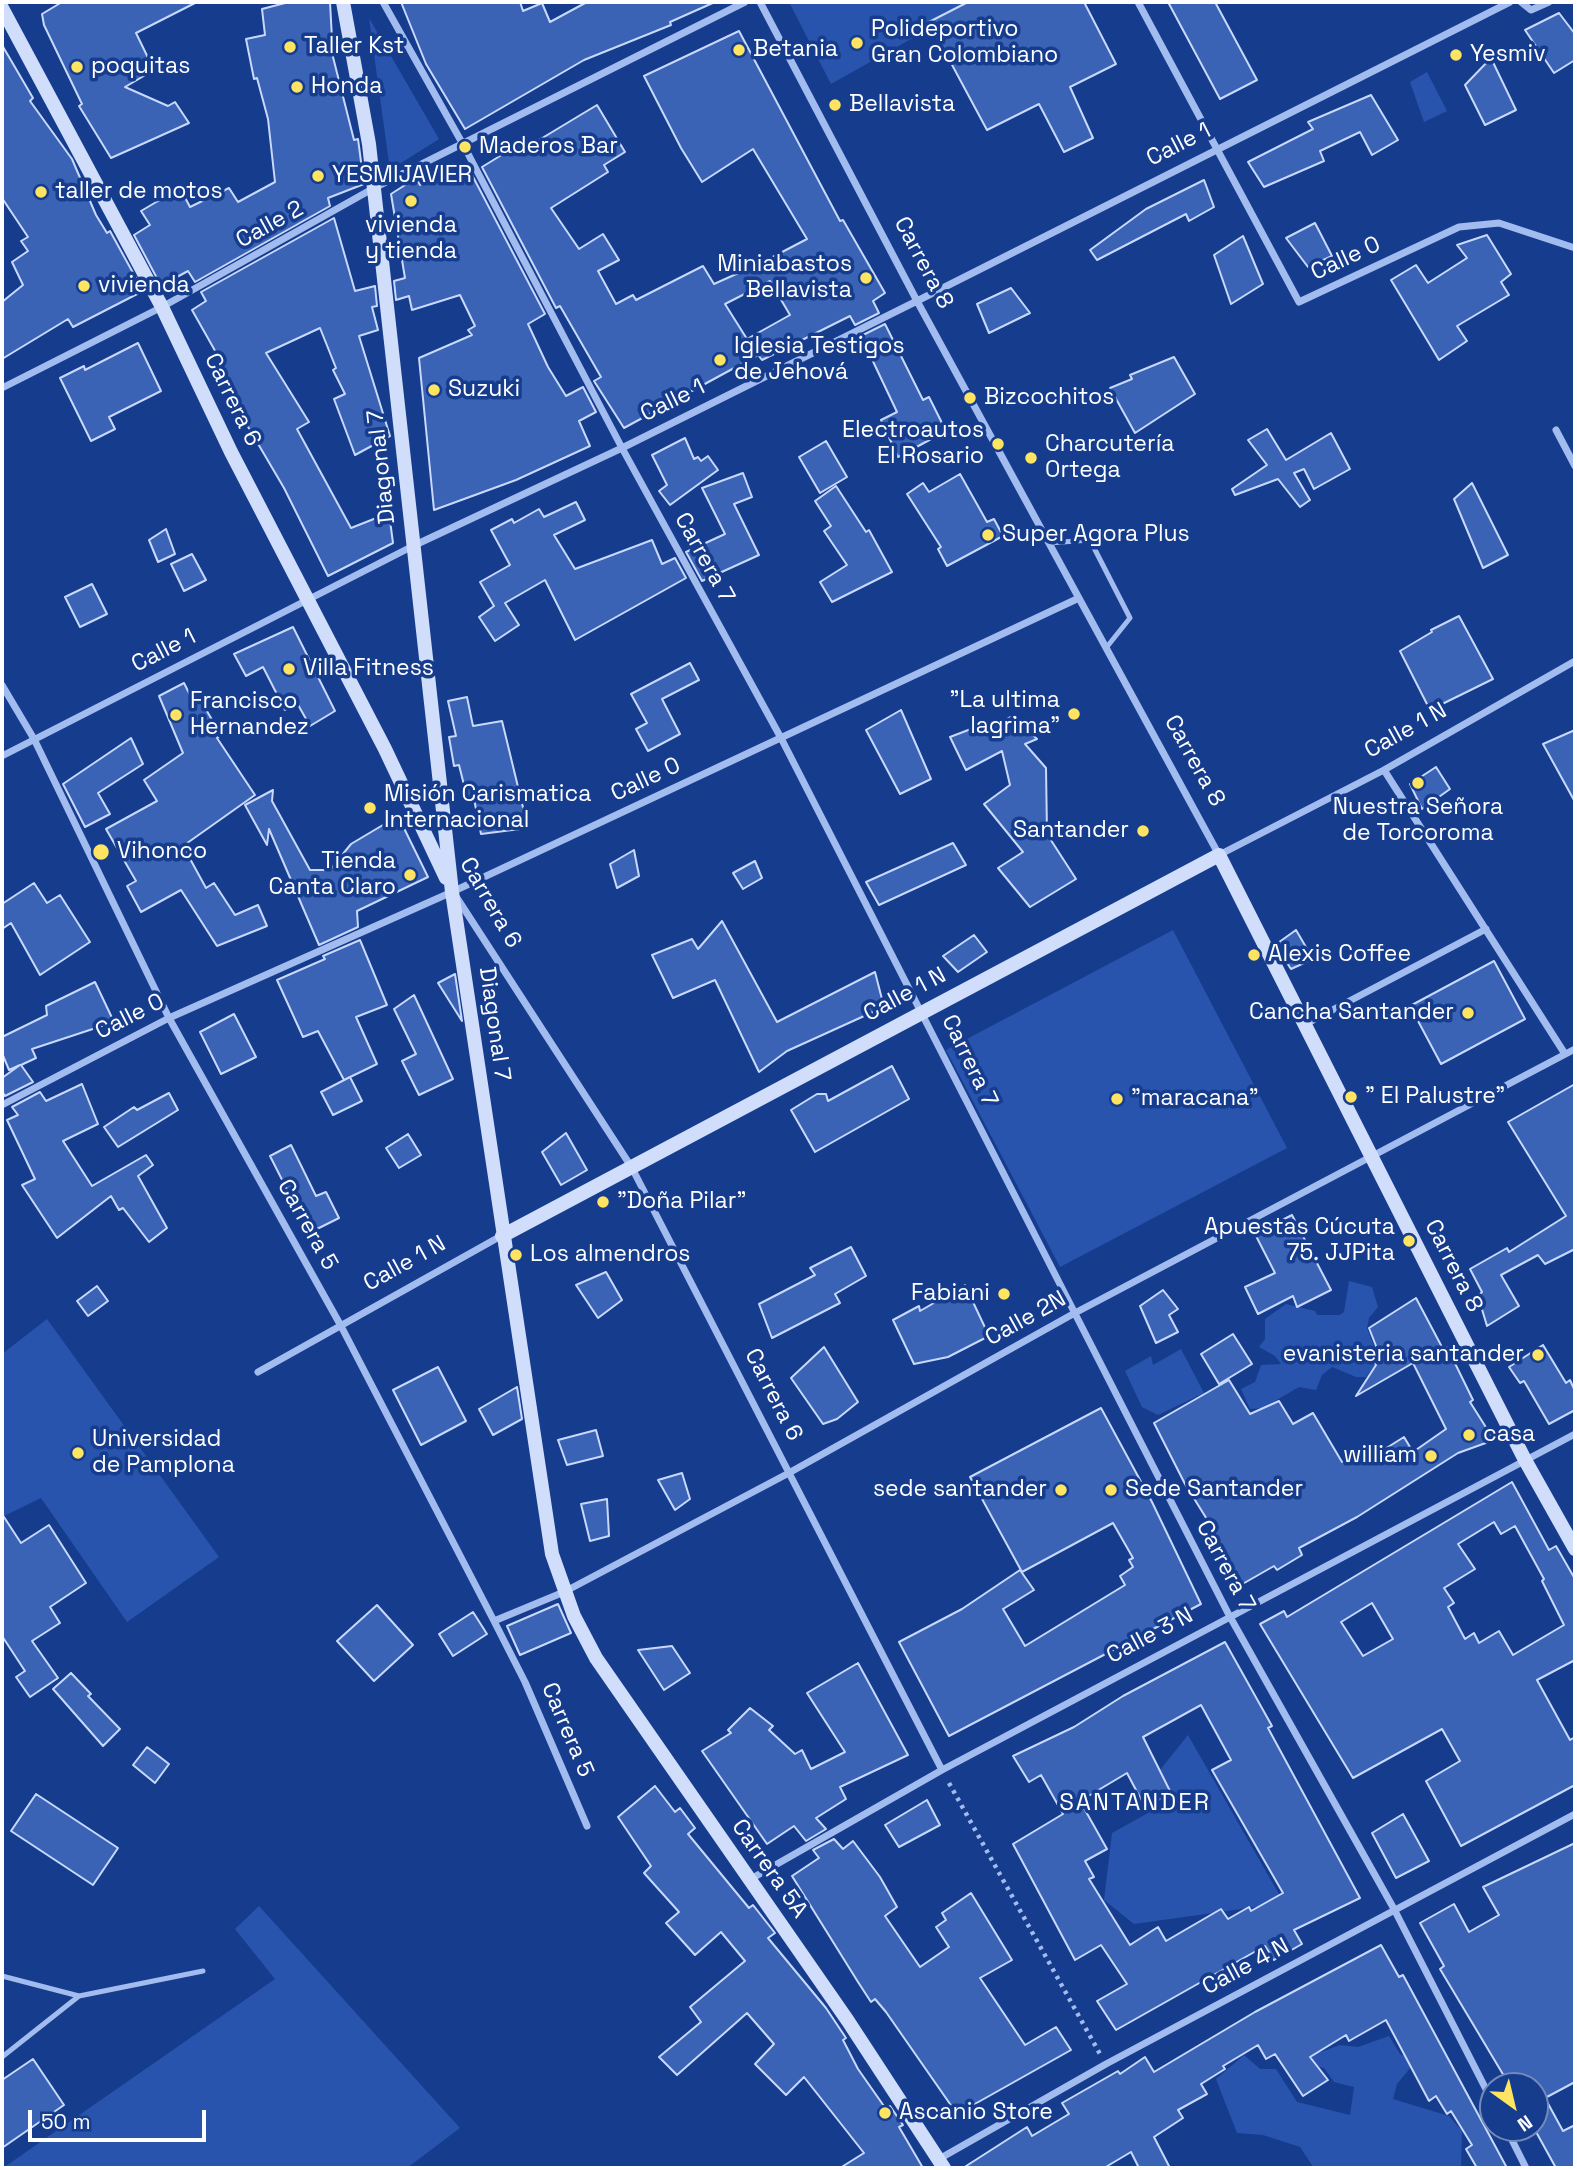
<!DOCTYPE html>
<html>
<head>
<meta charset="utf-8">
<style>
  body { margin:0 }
  #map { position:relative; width:1577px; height:2170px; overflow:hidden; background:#163c8e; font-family:"Space Grotesk",sans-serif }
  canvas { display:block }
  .frame { position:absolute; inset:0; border:4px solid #fff; pointer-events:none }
  .north { position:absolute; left:1479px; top:2072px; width:70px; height:70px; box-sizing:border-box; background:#163c8e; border:2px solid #738abb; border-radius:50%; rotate:146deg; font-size:19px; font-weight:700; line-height:28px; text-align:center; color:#fff }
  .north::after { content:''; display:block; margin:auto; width:24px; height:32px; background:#ffe461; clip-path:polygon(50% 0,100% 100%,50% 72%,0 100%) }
  .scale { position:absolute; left:28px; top:2110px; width:178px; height:32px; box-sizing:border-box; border:4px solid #fff; border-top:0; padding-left:9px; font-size:21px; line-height:24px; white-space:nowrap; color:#fff; -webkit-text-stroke:5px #163c8e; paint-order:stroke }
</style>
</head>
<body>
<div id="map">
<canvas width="1577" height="2170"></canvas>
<div class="frame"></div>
<div class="north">N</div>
<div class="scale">50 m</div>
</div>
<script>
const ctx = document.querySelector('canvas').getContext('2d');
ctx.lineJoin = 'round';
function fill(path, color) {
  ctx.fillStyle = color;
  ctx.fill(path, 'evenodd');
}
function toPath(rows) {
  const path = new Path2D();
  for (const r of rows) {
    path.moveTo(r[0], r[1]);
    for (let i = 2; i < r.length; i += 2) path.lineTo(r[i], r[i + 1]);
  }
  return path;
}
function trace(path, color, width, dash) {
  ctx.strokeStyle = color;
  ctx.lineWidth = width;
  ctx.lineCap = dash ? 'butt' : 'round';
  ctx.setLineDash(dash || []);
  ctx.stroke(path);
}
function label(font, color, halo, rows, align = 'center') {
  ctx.font = font + ' "Space Grotesk",sans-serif';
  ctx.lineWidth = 7;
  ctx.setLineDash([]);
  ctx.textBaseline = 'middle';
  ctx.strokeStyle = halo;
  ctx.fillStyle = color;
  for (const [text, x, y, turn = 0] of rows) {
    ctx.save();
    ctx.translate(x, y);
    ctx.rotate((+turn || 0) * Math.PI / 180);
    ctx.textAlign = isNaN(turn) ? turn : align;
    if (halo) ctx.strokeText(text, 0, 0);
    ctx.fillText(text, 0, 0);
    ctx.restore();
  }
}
const green = toPath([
  [789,2,977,2,831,84],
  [369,18,439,139,390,170],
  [1427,72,1447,111,1424,122,1410,82],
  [1173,930,1287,1148,1060,1267,946,1050],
  [1349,1281,1372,1287,1378,1307,1369,1318,1367,1328,1375,1349,1368,1351,1375,1365,1366,1377,1356,1377,1332,1367,1322,1375,1316,1390,1299,1387,1263,1408,1250,1409,1241,1389,1255,1382,1261,1365,1281,1364,1275,1356,1259,1347,1265,1339,1265,1319,1286,1304,1315,1311,1317,1315,1340,1315,1344,1312],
  [47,1319,219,1557,127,1622,41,1498,2,1517,2,1354],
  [1181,1349,1204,1393,1158,1415,1142,1407,1125,1371,1151,1356,1153,1365],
  [1188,1735,1284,1903,1134,1924,1104,1900,1112,1833,1175,1798,1160,1770],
  [259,1906,460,2128,407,2168,3,2168,275,1979,235,1929],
  [1389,2036,1400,2054,1416,2061,1397,2084,1393,2099,1449,2116,1462,2131,1461,2168,1314,2168,1300,2147,1263,2135,1237,2133,1216,2079,1244,2055,1260,2069,1276,2069,1297,2102,1350,2115,1354,2087,1334,2082,1324,2068,1303,2063,1306,2045,1321,2052,1340,2045,1358,2047]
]);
const building = toPath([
  [62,2,197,2,136,33,154,70,125,87,168,106,175,102,189,123,111,158,79,106,82,104,44,25,42,14,62,2],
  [289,2,330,2,333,57,354,140,358,139,364,184,328,198,330,206,195,282,188,271,166,283,164,279,159,282,134,235,150,225,141,211,180,188,190,207,229,188,238,202,275,182,268,119,257,78,254,79,246,39,265,35,262,9,289,2],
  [401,2,520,2,523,11,542,3,550,22,587,2,715,2,670,22,671,25,584,60,465,129,426,64,401,2],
  [968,2,1084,2,1116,64,1070,87,1093,138,1064,152,1039,104,987,130,929,22,968,2],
  [1168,2,1215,2,1257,80,1220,99,1168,2],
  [1559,13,1575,34,1575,60,1554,73,1525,30,1559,13],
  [739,31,840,221,843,220,885,293,873,301,879,313,855,325,850,316,762,360,758,355,624,428,594,381,601,377,560,306,556,308,482,167,526,140,529,146,597,105,625,152,604,165,608,172,551,208,579,249,603,234,619,260,598,271,616,304,633,295,636,300,703,266,714,284,763,262,807,239,753,149,702,182,681,148,644,76,739,31],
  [770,281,790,315,747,339,725,304,770,281],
  [2,45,33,98,30,101,72,159,96,215,107,233,110,231,143,291,73,327,68,319,2,359,2,302,23,285,12,262,28,251,21,241,28,237,2,198,2,45],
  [1491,58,1516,110,1485,125,1465,85,1491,58],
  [1371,95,1398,140,1372,155,1360,132,1320,151,1324,161,1264,187,1248,162,1313,129,1308,122,1371,95],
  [449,168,457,181,471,173,545,314,528,324,548,367,566,396,583,387,596,412,579,421,590,446,516,480,434,510,419,358,472,335,468,330,475,326,460,295,412,310,409,296,396,300,394,281,405,278,391,194,416,178,420,185,449,168],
  [1204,180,1214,207,1189,221,1186,214,1097,260,1090,250,1146,209,1204,180],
  [334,218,355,291,375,286,377,306,372,307,378,330,359,336,390,436,355,455,334,399,345,394,333,370,336,368,320,328,266,353,309,422,297,429,351,528,389,513,393,543,328,576,284,488,237,408,218,356,192,310,206,301,201,292,334,218],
  [1315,223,1332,256,1308,267,1286,238,1315,223],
  [1487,235,1511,274,1501,282,1509,295,1457,326,1467,341,1439,360,1391,280,1416,265,1428,283,1467,258,1457,245,1487,235],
  [1243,236,1263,284,1231,304,1214,255,1243,236],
  [1011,288,1030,313,989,333,977,304,1011,288],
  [885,324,923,400,929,397,946,431,898,457,881,420,897,412,861,336,885,324],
  [138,343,161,391,109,417,115,429,91,441,60,378,84,366,85,370,138,343],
  [1174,357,1195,394,1135,433,1110,388,1132,379,1130,375,1174,357],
  [1267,429,1286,460,1331,433,1350,469,1314,489,1304,469,1294,473,1310,500,1300,507,1278,479,1235,495,1232,489,1267,465,1248,440,1267,429],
  [685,438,694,459,698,457,701,461,708,456,718,470,670,505,659,491,667,485,652,455,685,438],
  [826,441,847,477,820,493,799,457,826,441],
  [743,473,752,497,734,504,759,555,702,581,686,552,725,534,702,488,743,473],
  [960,474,987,522,994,519,1003,536,947,566,938,549,941,547,907,494,923,483,929,492,960,474],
  [1472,483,1508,555,1483,568,1454,499,1472,483],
  [836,486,866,532,869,530,892,572,832,602,820,582,847,565,824,531,831,526,815,501,836,486],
  [576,502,585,520,554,535,575,569,652,540,662,564,675,558,686,578,575,640,545,580,505,603,519,625,495,641,479,617,494,606,480,582,510,565,491,530,512,519,514,523,539,509,544,517,576,502],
  [166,529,175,554,158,562,149,540,166,529],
  [192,554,206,580,184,591,171,564,192,554],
  [92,584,107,614,80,627,65,597,92,584],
  [1459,616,1493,679,1430,710,1400,651,1432,632,1431,630,1459,616],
  [293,627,335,711,310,726,297,703,285,710,263,667,246,676,234,654,293,627],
  [690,663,699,680,662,699,680,734,648,751,636,729,647,723,631,694,690,663],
  [184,683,192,699,198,696,221,735,217,738,255,795,183,846,206,888,214,883,235,915,258,905,267,926,217,946,181,890,141,912,127,886,136,881,106,829,157,801,144,780,183,753,159,696,184,683],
  [467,697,473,726,502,721,528,828,481,834,474,799,468,801,459,765,454,766,449,737,456,736,448,701,467,697],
  [901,710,931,779,900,794,866,730,901,710],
  [1013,716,1037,739,1025,744,1046,768,1047,834,1076,879,1030,907,998,868,1023,852,984,804,1010,785,1002,751,966,770,950,737,984,724,986,729,1013,716],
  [1575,730,1575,802,1543,744,1575,730],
  [131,738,143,764,98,793,110,814,85,827,63,784,131,738],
  [1436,767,1450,789,1422,809,1410,784,1436,767],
  [273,790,272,801,310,870,330,870,351,844,398,816,428,877,357,911,358,927,319,945,269,829,267,845,245,805,273,790],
  [953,843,966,865,879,905,866,882,953,843],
  [634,850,639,876,617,888,610,864,634,850],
  [755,861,762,878,743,889,733,873,755,861],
  [34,883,47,903,60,895,90,942,40,975,11,923,2,929,2,904,34,883],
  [722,921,777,1022,875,972,884,1007,787,1051,759,1072,715,980,673,998,652,955,692,939,698,949,722,921],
  [1296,930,1313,959,1291,969,1275,945,1296,930],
  [974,935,987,952,958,972,943,956,974,935],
  [360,940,387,1005,356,1017,377,1064,344,1080,318,1031,303,1037,277,980,325,959,323,956,360,940],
  [1494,961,1525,1019,1441,1064,1410,1006,1494,961],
  [455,974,462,1021,438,983,455,974],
  [95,982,114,1022,32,1049,36,1058,21,1065,33,1082,5,1096,2,1091,2,1078,20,1065,9,1070,2,1053,2,1037,47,1015,46,1006,95,982],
  [414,995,453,1079,419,1095,402,1061,416,1054,394,1009,414,995],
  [234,1014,256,1057,221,1074,200,1032,234,1014],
  [892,1066,909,1099,815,1152,791,1110,817,1094,826,1094,828,1101,892,1066],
  [350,1077,362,1101,333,1115,321,1092,350,1077],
  [82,1084,98,1124,63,1141,92,1186,146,1155,153,1165,138,1176,167,1228,149,1242,123,1208,119,1210,111,1196,57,1238,22,1185,35,1179,7,1120,18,1115,12,1107,40,1092,46,1101,82,1084],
  [1575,1084,1575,1249,1545,1264,1538,1255,1501,1275,1519,1306,1487,1326,1478,1296,1482,1292,1470,1269,1507,1248,1509,1252,1566,1216,1508,1122,1575,1084],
  [169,1093,178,1110,118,1147,104,1127,134,1107,137,1110,169,1093],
  [566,1133,587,1170,561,1185,542,1152,566,1133],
  [408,1134,421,1155,399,1168,386,1148,408,1134],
  [291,1145,316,1196,326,1192,339,1218,309,1233,270,1156,291,1145],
  [1292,1215,1331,1290,1297,1307,1293,1296,1258,1314,1245,1287,1275,1273,1255,1234,1292,1215],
  [851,1247,866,1276,835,1294,840,1303,772,1338,759,1304,815,1275,810,1268,851,1247],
  [606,1272,622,1300,598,1318,576,1285,606,1272],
  [965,1285,989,1336,948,1357,914,1364,893,1320,919,1306,920,1311,965,1285],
  [97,1286,108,1301,88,1316,77,1301,97,1286],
  [1163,1290,1178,1309,1169,1315,1178,1332,1156,1343,1140,1306,1163,1290],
  [1416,1298,1443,1349,1447,1347,1473,1400,1470,1402,1494,1440,1458,1453,1357,1517,1299,1548,1302,1555,1277,1570,1274,1566,1239,1586,1213,1540,1218,1537,1185,1484,1154,1423,1229,1380,1250,1414,1279,1401,1293,1424,1313,1413,1342,1462,1366,1448,1372,1457,1404,1437,1413,1452,1446,1429,1413,1363,1356,1396,1376,1365,1370,1352,1378,1351,1369,1328,1416,1298],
  [1233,1334,1252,1364,1219,1384,1201,1354,1233,1334],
  [1543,1345,1566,1383,1570,1380,1575,1391,1575,1410,1549,1424,1524,1381,1520,1383,1509,1367,1543,1345],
  [824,1347,858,1402,837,1419,823,1424,791,1378,824,1347],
  [438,1367,466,1421,421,1445,393,1390,438,1367],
  [517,1387,522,1419,493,1435,479,1409,517,1387],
  [1101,1408,1152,1502,1201,1604,949,1736,899,1642,962,1609,1020,1570,1034,1590,1003,1609,1025,1646,1125,1585,1120,1576,1133,1567,1129,1560,1133,1558,1113,1523,1022,1572,970,1477,1101,1408],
  [596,1430,603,1456,567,1465,558,1440,596,1430],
  [682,1473,690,1499,675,1510,658,1480,682,1473],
  [1512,1482,1549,1550,1556,1546,1575,1579,1575,1660,1537,1680,1570,1740,1575,1737,1575,1785,1461,1846,1426,1781,1460,1761,1442,1729,1353,1778,1260,1624,1284,1611,1287,1617,1512,1482],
  [1494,1522,1501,1534,1515,1526,1544,1579,1542,1581,1564,1625,1513,1655,1499,1631,1479,1643,1474,1633,1465,1639,1448,1607,1454,1603,1444,1588,1475,1569,1458,1544,1494,1522],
  [1372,1603,1393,1639,1363,1656,1341,1622,1372,1603],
  [607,1499,609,1536,590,1541,581,1504,607,1499],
  [2,1514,21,1543,49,1525,86,1583,50,1607,60,1623,32,1641,58,1678,30,1697,16,1677,25,1671,2,1636,2,1514],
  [558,1604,571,1633,520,1655,507,1626,558,1604],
  [377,1605,413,1645,374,1681,337,1641,377,1605],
  [473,1612,487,1634,453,1656,439,1634,473,1612],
  [1225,1642,1272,1726,1268,1728,1360,1898,1294,1930,1302,1944,1274,1960,1265,1946,1116,2030,1097,2001,1127,1984,1101,1945,1075,1960,1013,1844,1063,1814,1041,1775,1029,1782,1013,1756,1074,1727,1123,1696,1225,1642],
  [1201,1705,1231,1760,1212,1770,1283,1893,1251,1911,1249,1907,1228,1919,1221,1909,1166,1941,1158,1927,1130,1945,1089,1879,1094,1877,1085,1861,1107,1849,1080,1801,1127,1773,1145,1807,1171,1793,1143,1737,1201,1705],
  [672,1646,690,1673,664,1690,638,1650,672,1646],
  [858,1663,908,1755,840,1787,846,1799,816,1818,826,1829,806,1841,794,1826,767,1844,702,1751,731,1733,728,1730,750,1708,773,1726,769,1730,795,1754,802,1750,811,1769,845,1752,807,1693,858,1663],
  [71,1673,91,1694,88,1696,120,1729,103,1746,53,1689,71,1673],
  [147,1747,169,1764,155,1783,133,1765,147,1747],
  [655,1786,675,1812,680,1808,695,1828,688,1834,749,1908,753,1905,775,1933,768,1938,826,2008,846,2038,843,2040,858,2069,886,2109,890,2106,903,2125,899,2127,923,2168,840,2168,864,2153,804,2077,786,2095,755,2064,774,2044,747,2013,677,2075,659,2057,701,2022,690,2007,745,1961,721,1932,695,1955,666,1923,679,1912,644,1873,651,1866,618,1817,655,1786],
  [36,1794,118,1848,93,1885,11,1831,36,1794],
  [927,1800,940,1825,899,1847,885,1825,927,1800],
  [1403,1814,1429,1861,1396,1878,1372,1833,1403,1814],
  [834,1839,843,1849,853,1841,880,1877,897,1907,885,1916,920,1967,949,1947,936,1927,946,1920,942,1913,971,1893,1012,1960,980,1978,1025,2045,1056,2027,1071,2050,957,2114,886,2012,875,1999,871,2002,858,1982,792,1876,819,1858,813,1850,834,1839],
  [1575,1843,1575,2082,1545,2098,1563,2131,1575,2125,1575,2168,1556,2168,1535,2130,1535,2086,1510,2086,1440,1969,1444,1966,1420,1923,1454,1904,1469,1932,1499,1915,1483,1887,1575,1843],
  [1381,1945,1399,1977,1403,1975,1507,2168,1477,2168,1466,2149,1472,2145,1451,2111,1447,2114,1436,2096,1429,2101,1386,2020,1349,2041,1346,2035,1310,2057,1328,2080,1303,2096,1275,2054,1266,2059,1258,2045,1223,2066,1225,2069,1201,2084,1207,2094,1178,2110,1183,2118,1154,2137,1170,2168,1139,2168,1131,2152,1104,2168,963,2168,1027,2127,1032,2136,1069,2114,1062,2103,1118,2071,1120,2074,1145,2057,1154,2072,1255,2012,1381,1945],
  [33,2059,64,2105,2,2148,2,2080,33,2059]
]);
const path = toPath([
  [949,1783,1100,2054]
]);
const lane = toPath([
  [1049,543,1090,540,1130,618,1106,648],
  [2,1976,79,1996],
  [2,2057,79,1996,203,1971]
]);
const street = toPath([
  [383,2,465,148,622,448,781,738,1229,1615,1394,1909,1493,2103],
  [760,2,917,301,1219,855,1384,770,1575,661],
  [1138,2,1299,302,1459,227,1499,223,1575,248],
  [1521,2,1531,10,1549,2],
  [2,388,162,307,374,188,745,2],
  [1556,430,1575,466],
  [2,685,34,739,169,1018,341,1326,494,1621,525,1682,587,1826],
  [2,756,413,546,622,448,917,301,1510,2],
  [1384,770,1565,1054],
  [457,898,632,1168,942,1770],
  [1304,1025,1486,929],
  [2,1105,169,1018,452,892,1079,598],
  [258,1372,501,1236],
  [494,1621,564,1592,787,1474,1073,1314,1575,1049],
  [749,1880,942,1770,1575,1434],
  [1506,2128,1526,2168],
  [939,2159,1106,2064,1575,1814]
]);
const secondary = toPath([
  [343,2,369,144,452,892,552,1554,574,1616,596,1658,848,2021,944,2168],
  [2,8,162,307,231,452,385,749,446,878],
  [502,1236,1219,855,1525,1460,1575,1549]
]);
const markers = [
  [857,43,7,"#ffe461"],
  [290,47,7,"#ffe461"],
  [739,50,7,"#ffe461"],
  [1456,55,7,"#ffe461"],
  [77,67,7,"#ffe461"],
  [297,87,7,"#ffe461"],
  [835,105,7,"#ffe461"],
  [465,147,7,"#ffe461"],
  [318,176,7,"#ffe461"],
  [41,192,7,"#ffe461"],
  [411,201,7,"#ffe461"],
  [866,278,7,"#ffe461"],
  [84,286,7,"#ffe461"],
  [720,360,7,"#ffe461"],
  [434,390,7,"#ffe461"],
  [970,398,7,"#ffe461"],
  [998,444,7,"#ffe461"],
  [1031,458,7,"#ffe461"],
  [988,535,7,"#ffe461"],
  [289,669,7,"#ffe461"],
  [1074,714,7,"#ffe461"],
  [176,715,7,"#ffe461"],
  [1418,783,7,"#ffe461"],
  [370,808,7,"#ffe461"],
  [1143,831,7,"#ffe461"],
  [101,852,9,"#ffe461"],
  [410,875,7,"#ffe461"],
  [1254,955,7,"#ffe461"],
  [1468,1013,7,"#ffe461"],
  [1351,1097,7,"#ffe461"],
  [1117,1099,7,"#ffe461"],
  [603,1202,7,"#ffe461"],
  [1409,1241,7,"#ffe461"],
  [516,1255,7,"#ffe461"],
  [1004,1294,7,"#ffe461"],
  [1538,1355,7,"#ffe461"],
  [1469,1435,7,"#ffe461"],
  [78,1453,7,"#ffe461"],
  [1431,1456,7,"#ffe461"],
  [1061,1490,7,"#ffe461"],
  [1111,1490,7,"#ffe461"],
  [885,2113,7,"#ffe461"]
];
const poiNames = [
  ["Polideportivo",871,30],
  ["Gran Colombiano",871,56],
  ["Taller Kst",304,47],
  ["Betania",753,50],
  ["Yesmiv",1470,55],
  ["poquitas",91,67],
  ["Honda",311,87],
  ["Bellavista",849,105],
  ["Maderos Bar",479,147],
  ["YESMIJAVIER",332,176],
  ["taller de motos",55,192],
  ["vivienda",411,226,"center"],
  ["y tienda",411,252,"center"],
  ["Miniabastos",852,265,"right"],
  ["Bellavista",852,291,"right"],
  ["vivienda",98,286],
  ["Iglesia Testigos",734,347],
  ["de Jehová",734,373],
  ["Suzuki",448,390],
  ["Bizcochitos",984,398],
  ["Electroautos",984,431,"right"],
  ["El Rosario",984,457,"right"],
  ["Charcutería",1045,445],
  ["Ortega",1045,471],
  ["Super Agora Plus",1002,535],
  ["Villa Fitness",303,669],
  ["\"La ultima",1060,701,"right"],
  ["lagrima\"",1060,727,"right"],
  ["Francisco",190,702],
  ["Hernandez",190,728],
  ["Misión Carismatica",384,795],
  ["Internacional",384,821],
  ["Nuestra Señora",1418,808,"center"],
  ["de Torcoroma",1418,834,"center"],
  ["Santander",1129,831,"right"],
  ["Vihonco",117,852],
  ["Tienda",396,862,"right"],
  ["Canta Claro",396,888,"right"],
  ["Alexis Coffee",1268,955],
  ["Cancha Santander",1454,1013,"right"],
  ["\" El Palustre\"",1365,1097],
  ["\"maracana\"",1131,1099],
  ["\"Doña Pilar\"",617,1202],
  ["Apuestas Cúcuta",1395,1228,"right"],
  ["75. JJPita",1395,1254,"right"],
  ["Los almendros",530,1255],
  ["Fabiani",990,1294,"right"],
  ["evanisteria santander",1524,1355,"right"],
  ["casa",1483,1435],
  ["Universidad",92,1440],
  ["de Pamplona",92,1466],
  ["william",1417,1456,"right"],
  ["sede santander",1047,1490,"right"],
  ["Sede Santander",1125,1490],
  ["Ascanio Store",899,2113]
];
const streetNames = [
  ["Calle 1",1179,145,-27],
  ["Calle 2",270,225,-29],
  ["Calle 0",1346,259,-25],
  ["Carrera 8",923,263,62],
  ["Carrera 6",232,400,64],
  ["Calle 1",673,401,-26],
  ["Diagonal 7",382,467,-96],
  ["Carrera 7",704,558,61],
  ["Calle 1",164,651,-27],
  ["Calle 1 N",1406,731,-29],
  ["Carrera 8",1194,761,61],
  ["Calle 0",646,780,-25],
  ["Carrera 6",490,903,60],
  ["Calle 1 N",905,995,-28],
  ["Calle 0",130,1017,-27],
  ["Diagonal 7",494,1024,82],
  ["Carrera 7",969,1061,64],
  ["Carrera 5",307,1225,61],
  ["Calle 1 N",405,1264,-29],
  ["Carrera 8",1453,1266,63],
  ["Calle 2N",1026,1319,-29],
  ["Carrera 6",773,1395,63],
  ["Carrera 7",1225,1566,62],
  ["Calle 3 N",1150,1636,-28],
  ["Carrera 5",567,1730,67],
  ["Carrera 5A",769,1869,55],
  ["Calle 4 N",1246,1967,-28]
];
const neighbourhoodNames = [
  ["SANTANDER",1135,1803]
];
fill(green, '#2854ad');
fill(building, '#3a62b5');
trace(building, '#c8d9fb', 2);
trace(path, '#a2bcf0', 4.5, [3.5, 5]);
trace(lane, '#a2bcf0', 5);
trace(street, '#a2bcf0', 7);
trace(secondary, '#d0ddfb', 14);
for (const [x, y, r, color] of markers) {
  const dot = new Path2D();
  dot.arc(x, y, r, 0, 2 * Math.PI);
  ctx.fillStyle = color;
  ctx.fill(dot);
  trace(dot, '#163c8e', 2.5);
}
label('23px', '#fff', '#163c8e', poiNames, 'left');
label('23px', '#fff', '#163c8e', streetNames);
ctx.letterSpacing = '2px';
label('24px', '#fff', '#163c8e', neighbourhoodNames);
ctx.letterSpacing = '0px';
</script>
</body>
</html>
